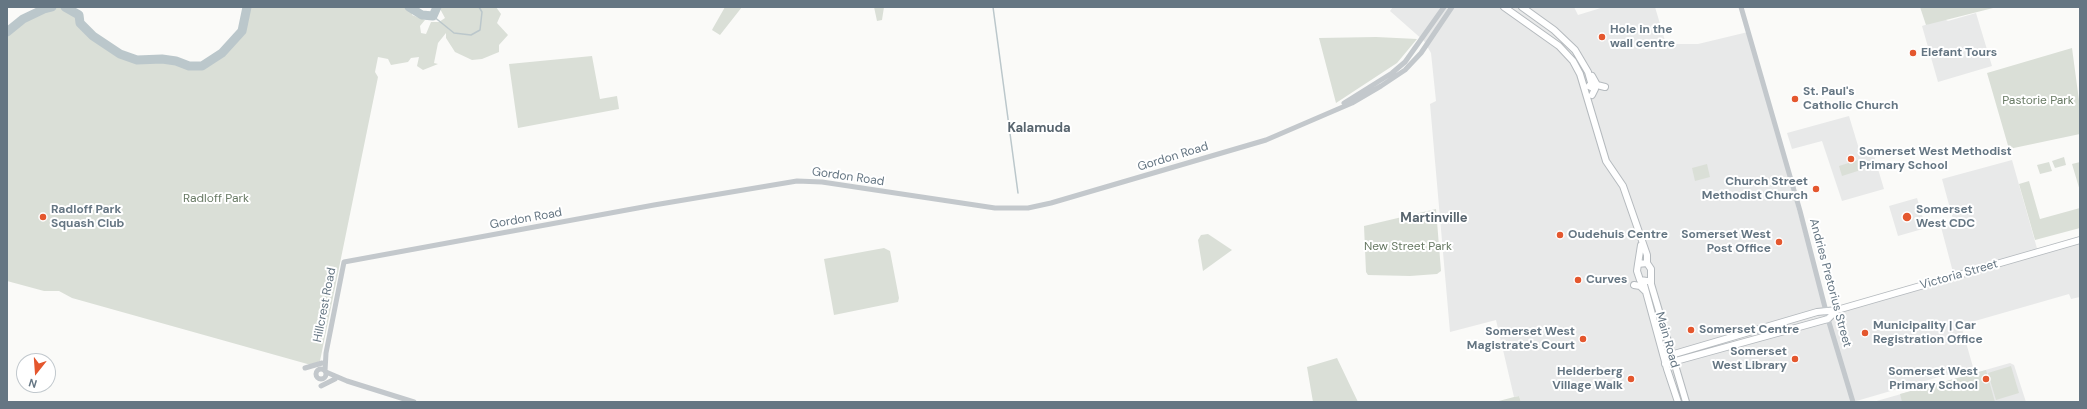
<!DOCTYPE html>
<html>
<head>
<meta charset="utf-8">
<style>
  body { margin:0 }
  #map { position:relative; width:2087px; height:409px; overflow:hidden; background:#fafaf8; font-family:"DM Sans",sans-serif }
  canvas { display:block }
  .frame { position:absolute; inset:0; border:8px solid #657683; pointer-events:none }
  .north { position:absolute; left:16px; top:353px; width:40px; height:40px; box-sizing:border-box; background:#fff; border:1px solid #c1c8cd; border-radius:50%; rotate:197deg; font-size:11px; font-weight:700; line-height:16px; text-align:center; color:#657683 }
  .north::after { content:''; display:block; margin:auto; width:14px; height:18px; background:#e4572e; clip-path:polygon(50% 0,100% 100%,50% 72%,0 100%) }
</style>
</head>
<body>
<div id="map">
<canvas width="2087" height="409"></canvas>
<div class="frame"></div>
<div class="north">N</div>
</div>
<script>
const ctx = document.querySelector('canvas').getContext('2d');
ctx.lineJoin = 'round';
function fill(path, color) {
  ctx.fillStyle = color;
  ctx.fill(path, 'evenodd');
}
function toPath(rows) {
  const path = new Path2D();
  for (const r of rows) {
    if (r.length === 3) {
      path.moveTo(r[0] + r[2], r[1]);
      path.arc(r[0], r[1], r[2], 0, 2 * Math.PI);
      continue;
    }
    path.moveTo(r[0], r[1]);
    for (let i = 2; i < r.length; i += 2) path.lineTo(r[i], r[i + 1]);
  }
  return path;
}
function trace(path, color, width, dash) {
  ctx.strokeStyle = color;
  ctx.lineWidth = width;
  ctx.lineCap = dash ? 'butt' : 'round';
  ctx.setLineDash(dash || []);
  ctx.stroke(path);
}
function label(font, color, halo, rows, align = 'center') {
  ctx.font = font + ' "DM Sans",sans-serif';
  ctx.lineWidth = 4;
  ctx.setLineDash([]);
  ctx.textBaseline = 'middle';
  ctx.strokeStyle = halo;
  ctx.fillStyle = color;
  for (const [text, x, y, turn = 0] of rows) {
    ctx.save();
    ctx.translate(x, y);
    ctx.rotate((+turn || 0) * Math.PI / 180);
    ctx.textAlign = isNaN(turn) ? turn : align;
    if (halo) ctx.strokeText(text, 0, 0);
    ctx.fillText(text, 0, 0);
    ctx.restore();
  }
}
const built = toPath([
  [1393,7,1574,7,1578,15,1604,7,1655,7,1666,44,1698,44,1748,32,1826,314,1954,276,1941,227,1954,223,1942,179,2012,160,2038,252,2080,240,2080,297,2071,299,2069,294,1961,325,1973,367,1853,402,1521,402,1519,396,1514,397,1496,320,1450,332,1430,104,1436,101,1431,53,1424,41,1390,11],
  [1976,13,1992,66,1938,82,1922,26,1944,19,1948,21],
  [1849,116,1859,149,1861,148,1863,152,1872,149,1884,189,1842,201,1822,141,1792,149,1787,133],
  [1917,198,1926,228,1898,236,1889,206],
  [2010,363,2014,365,2026,402,1873,402]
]);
const green = toPath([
  [52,7,65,7,75,11,79,15,80,23,93,36,120,54,137,60,162,59,176,61,189,66,202,65,222,53,242,31,247,7,409,7,413,10,412,15,425,20,420,26,421,33,426,34,431,22,439,22,445,18,439,7,496,7,501,14,497,23,508,35,499,45,499,52,482,59,472,60,455,52,446,38,446,33,438,43,434,63,438,64,423,70,417,66,419,57,411,58,408,62,391,65,388,59,378,57,375,72,378,77,320,361,311,365,72,298,59,291,44,291,7,281,7,32,23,19,44,9],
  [725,7,742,7,720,35,712,30,713,28],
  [874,7,884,7,882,20,877,21],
  [1920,7,1997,7,1926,25],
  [1376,37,1417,39,1397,63,1336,103,1319,38],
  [2072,48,2080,108,2080,134,2009,149,1987,73],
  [592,56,600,99,617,96,619,109,518,128,509,64],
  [2064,157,2066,165,2055,168,2052,161],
  [1861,159,1864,169,1842,176,1839,166],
  [2049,162,2052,171,2040,174,2037,165],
  [2080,162,2080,191,2072,164],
  [1707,164,1710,177,1695,181,1692,168],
  [2029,181,2040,219,2080,208,2080,228,2035,240,2019,184],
  [1436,209,1441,271,1437,274,1410,276,1368,275,1366,272,1364,226],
  [1208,234,1232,250,1203,271,1198,240,1201,235],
  [884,248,890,251,899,298,898,302,834,315,824,259],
  [1337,358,1358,402,1313,402,1307,367],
  [2011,366,2019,393,1996,400,1988,373],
  [1986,370,1995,402,1902,402,1900,394],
  [1519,396,1521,402,1495,402,1514,397]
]);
const stream = toPath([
  [993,7,1018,193],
  [433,16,454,33,471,35,480,30,482,12,479,7]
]);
const river = toPath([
  [65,7,79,15,80,23,93,36,120,54,137,60,162,59,176,61,189,66,202,66,222,53,242,31,247,7],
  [409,7,422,15,433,16,437,7],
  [7,32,23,19,44,9,52,7]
]);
const minor = toPath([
  [1741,7,1800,211,1828,319,1853,402],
  [1344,103,1392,73,1405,62,1444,7],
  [305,368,322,363],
  [321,374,5],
  [325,371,326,353,344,262,654,205,797,181,822,182,995,208,1028,208,1051,203,1266,140,1352,103,1381,86,1405,70,1421,53,1452,7],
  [326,372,347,381,414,402],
  [321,386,335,379]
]);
const major = toPath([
  [1504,7,1559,46,1573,61,1580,74,1606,161,1623,186,1647,255,1647,263],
  [1522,7,1554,30,1575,50,1588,72,1592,86],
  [1592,76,1597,85,1605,87],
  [1589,86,1595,89,1592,95],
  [1647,263,1651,269,1651,284,1686,402],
  [1638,264,1641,245],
  [1643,281,1667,369,1678,402],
  [1647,281,1640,280,1637,271,1638,264,1647,263],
  [1634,285,1640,286,1645,291],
  [1664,357,1817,312,1837,310,2080,240],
  [1665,364,1828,319,1837,310]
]);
const markers = [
  [1602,37,4,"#e4572e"],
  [1913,53,4,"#e4572e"],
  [1795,99,4,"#e4572e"],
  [1851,159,4,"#e4572e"],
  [1816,189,4,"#e4572e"],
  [43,217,4,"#e4572e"],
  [1907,217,5,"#e4572e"],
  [1560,235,4,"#e4572e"],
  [1779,242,4,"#e4572e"],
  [1578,280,4,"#e4572e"],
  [1691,330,4,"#e4572e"],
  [1865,333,4,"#e4572e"],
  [1583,339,4,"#e4572e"],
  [1795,359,4,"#e4572e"],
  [1631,379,4,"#e4572e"],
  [1986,379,4,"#e4572e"]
];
const poiNames = [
  ["Hole in the",1610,30],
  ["wall centre",1610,44],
  ["Elefant Tours",1921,53],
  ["St. Paul's",1803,92],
  ["Catholic Church",1803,106],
  ["Somerset West Methodist",1859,152],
  ["Primary School",1859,166],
  ["Church Street",1808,182,"right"],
  ["Methodist Church",1808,196,"right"],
  ["Radloff Park",51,210],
  ["Squash Club",51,224],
  ["Somerset",1916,210],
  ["West CDC",1916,224],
  ["Oudehuis Centre",1568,235],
  ["Somerset West",1771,235,"right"],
  ["Post Office",1771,249,"right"],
  ["Curves",1586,280],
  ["Municipality | Car",1873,326],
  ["Registration Office",1873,340],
  ["Somerset Centre",1699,330],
  ["Somerset West",1575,332,"right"],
  ["Magistrate's Court",1575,346,"right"],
  ["Somerset",1787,352,"right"],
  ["West Library",1787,366,"right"],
  ["Helderberg",1623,372,"right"],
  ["Village Walk",1623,386,"right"],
  ["Somerset West",1978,372,"right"],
  ["Primary School",1978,386,"right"]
];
const parkNames = [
  ["Pastorie Park",2038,101],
  ["Radloff Park",216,199],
  ["New Street Park",1408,247]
];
const streetNames = [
  ["Gordon Road",1173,157,-17],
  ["Gordon Road",848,177,8],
  ["Gordon Road",526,219,-10],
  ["Victoria Street",1959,275,-16],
  ["Andries Pretorius Street",1830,283,75],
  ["Hillcrest Road",325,305,-79],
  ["Main Road",1667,340,74]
];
const neighbourhoodNames = [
  ["Kalamuda",1039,129],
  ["Martinville",1434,219]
];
fill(built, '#e8e9e9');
fill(green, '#dadfd7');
trace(stream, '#bbc7cb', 1.5);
trace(river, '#bbc7cb', 9);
trace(major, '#b5babe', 8);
trace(minor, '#c3c8cc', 5);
trace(major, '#fff', 6);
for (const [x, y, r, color] of markers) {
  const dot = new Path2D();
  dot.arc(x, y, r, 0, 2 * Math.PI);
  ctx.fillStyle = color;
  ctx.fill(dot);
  trace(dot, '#fff', 1.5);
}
label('bold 12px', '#657683', '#fff', poiNames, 'left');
label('12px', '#687a64', '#fff', parkNames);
label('12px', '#657683', '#fff', streetNames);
label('bold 13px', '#57646e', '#fff', neighbourhoodNames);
</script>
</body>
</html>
